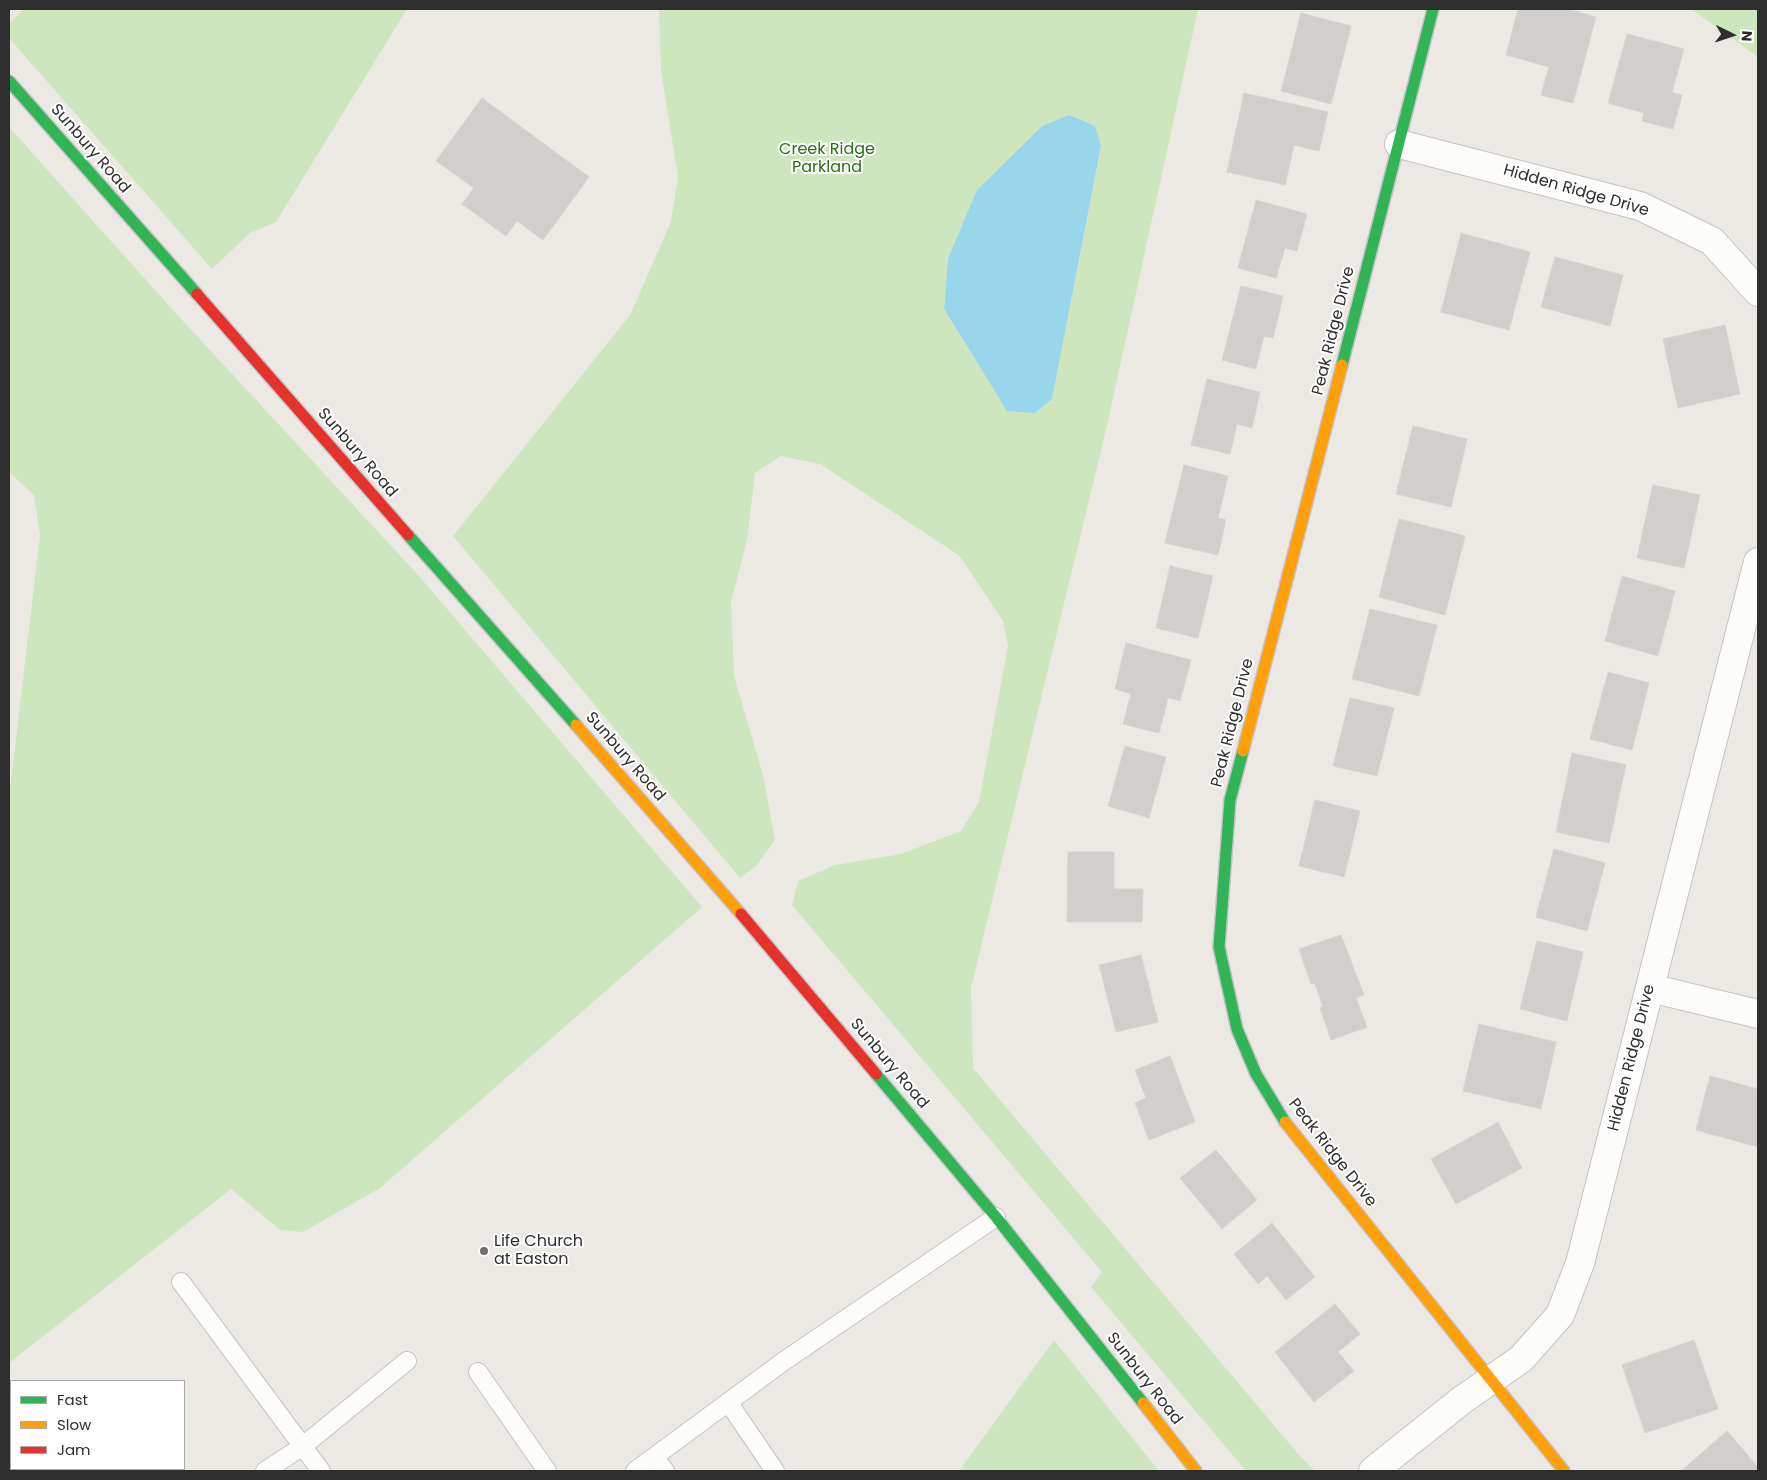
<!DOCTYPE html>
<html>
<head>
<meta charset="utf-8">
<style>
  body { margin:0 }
  #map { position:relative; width:1767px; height:1480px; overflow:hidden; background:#ece8e4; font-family:Poppins,sans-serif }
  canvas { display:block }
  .frame { position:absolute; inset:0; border:10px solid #2e2e2e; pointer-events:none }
  .legend { position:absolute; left:10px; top:1380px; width:175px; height:90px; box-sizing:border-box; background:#fff; border:1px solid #ababab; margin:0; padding:6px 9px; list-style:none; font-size:15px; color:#2e2e2e }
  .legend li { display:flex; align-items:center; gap:10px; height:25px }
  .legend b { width:25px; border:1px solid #ababab }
  .north { position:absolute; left:1707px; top:10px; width:50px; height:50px; -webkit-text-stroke:4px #fff; paint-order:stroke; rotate:94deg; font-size:14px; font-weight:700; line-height:20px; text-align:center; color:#2e2e2e }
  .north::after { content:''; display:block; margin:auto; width:18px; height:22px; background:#2e2e2e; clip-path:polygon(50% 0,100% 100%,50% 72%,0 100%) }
</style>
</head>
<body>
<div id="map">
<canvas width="1767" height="1480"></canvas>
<div class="frame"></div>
<ul class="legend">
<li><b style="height:6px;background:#30b455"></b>Fast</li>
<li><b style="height:6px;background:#ff9f0a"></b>Slow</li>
<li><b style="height:6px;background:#e5322d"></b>Jam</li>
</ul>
<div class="north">N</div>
</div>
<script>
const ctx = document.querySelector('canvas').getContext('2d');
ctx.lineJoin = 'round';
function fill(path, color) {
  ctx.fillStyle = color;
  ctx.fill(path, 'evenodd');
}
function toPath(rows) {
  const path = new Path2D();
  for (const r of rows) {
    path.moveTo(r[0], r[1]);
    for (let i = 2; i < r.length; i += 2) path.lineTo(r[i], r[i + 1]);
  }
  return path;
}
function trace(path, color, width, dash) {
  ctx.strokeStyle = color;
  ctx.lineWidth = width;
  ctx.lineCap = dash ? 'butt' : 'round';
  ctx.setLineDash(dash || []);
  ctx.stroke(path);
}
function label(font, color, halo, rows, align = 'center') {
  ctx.font = font + ' Poppins,sans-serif';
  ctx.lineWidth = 4;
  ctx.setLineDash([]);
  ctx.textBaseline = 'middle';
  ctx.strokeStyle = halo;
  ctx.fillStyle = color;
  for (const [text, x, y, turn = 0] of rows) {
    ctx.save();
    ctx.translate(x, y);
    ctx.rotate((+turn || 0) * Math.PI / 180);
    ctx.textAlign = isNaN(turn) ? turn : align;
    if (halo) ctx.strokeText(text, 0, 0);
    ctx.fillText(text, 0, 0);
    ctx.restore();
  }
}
const green = toPath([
  [24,9,407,9,276,222,250,233,212,269,9,38,9,24],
  [659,9,1198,9,1106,430,971,988,973,1068,1299,1455,1315,1471,1246,1471,1091,1287,1102,1272,792,905,798,881,835,865,901,854,961,831,979,802,1008,646,1003,621,960,556,820,464,781,456,755,473,747,540,731,602,734,676,763,775,775,840,756,866,740,878,453,536,630,315,671,222,678,177,661,70],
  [1101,146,1052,399,1007,411,944,309,948,259],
  [1691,9,1758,9,1758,57],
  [9,127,171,308,419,576,702,907,380,1188,303,1232,280,1230,231,1189,9,1363,9,798,40,535,34,495,9,472],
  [1054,1340,1159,1471,959,1471]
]);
const water = toPath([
  [1069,115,1095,126,1101,146,1052,399,1035,413,1007,411,944,309,948,259,977,190,1042,126]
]);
const building = toPath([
  [1518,9,1567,9,1596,17,1573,103,1541,95,1549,67,1506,55,1518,9],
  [1301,13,1351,26,1331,104,1281,91,1301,13],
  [1627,34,1684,49,1672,92,1682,95,1673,129,1642,121,1644,113,1608,103,1627,34],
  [1244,93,1328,112,1319,151,1294,145,1285,185,1227,172,1244,93],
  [482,98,589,177,543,240,517,221,506,236,462,204,474,188,436,161,482,98],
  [1256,200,1307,214,1297,251,1285,248,1276,278,1238,268,1256,200],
  [1461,233,1530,252,1509,330,1441,312,1461,233],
  [1555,257,1623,275,1610,326,1541,307,1555,257],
  [1241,286,1283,296,1273,338,1264,336,1256,369,1222,360,1241,286],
  [1725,325,1740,394,1678,408,1663,339,1725,325],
  [1207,379,1260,392,1252,428,1237,424,1230,454,1191,445,1207,379],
  [1413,426,1467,439,1451,507,1396,494,1413,426],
  [1184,465,1228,476,1218,518,1226,520,1218,555,1165,543,1184,465],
  [1653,485,1700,495,1684,568,1637,558,1653,485],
  [1399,519,1465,536,1445,615,1379,597,1399,519],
  [1170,566,1213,576,1198,638,1156,628,1170,566],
  [1622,576,1675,591,1658,656,1605,641,1622,576],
  [1370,609,1437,625,1419,696,1352,679,1370,609],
  [1126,643,1191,660,1180,701,1168,698,1159,733,1123,724,1131,694,1115,689,1126,643],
  [1608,672,1649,683,1632,750,1590,739,1608,672],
  [1350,698,1394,708,1377,776,1333,766,1350,698],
  [1125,746,1166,757,1149,818,1108,806,1125,746],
  [1572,753,1626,765,1609,843,1556,832,1572,753],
  [1315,800,1360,811,1344,877,1299,866,1315,800],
  [1554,849,1605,863,1587,931,1536,917,1554,849],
  [1068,852,1114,852,1114,889,1143,889,1142,922,1067,922,1068,852],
  [1341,935,1364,995,1356,998,1367,1027,1331,1040,1320,1008,1323,1007,1315,983,1311,984,1299,949,1341,935],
  [1537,941,1583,952,1567,1021,1520,1009,1537,941],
  [1141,955,1158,1022,1116,1032,1099,965,1141,955],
  [1479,1024,1556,1042,1541,1109,1463,1091,1479,1024],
  [1170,1056,1195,1122,1149,1140,1135,1103,1146,1098,1135,1070,1170,1056],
  [1710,1076,1758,1089,1758,1147,1696,1130,1710,1076],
  [1498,1122,1522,1168,1456,1204,1431,1159,1498,1122],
  [1216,1150,1257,1200,1222,1229,1180,1178,1216,1150],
  [1272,1223,1315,1277,1286,1300,1267,1276,1258,1284,1234,1254,1272,1223],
  [1335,1304,1360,1334,1338,1352,1354,1371,1314,1402,1275,1352,1335,1304],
  [1694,1340,1718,1409,1645,1433,1622,1365,1694,1340],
  [1727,1431,1758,1467,1758,1471,1681,1471,1727,1431]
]);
const lane = toPath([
  [181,1282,321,1471],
  [478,1372,547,1471],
  [728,1402,775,1471],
  [654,1457,665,1471],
  [45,1469,48,1471],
  [265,1471,303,1446,407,1361],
  [635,1471,784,1361,996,1217]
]);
const street = toPath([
  [1399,144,1640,206,1712,241,1758,292],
  [1650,988,1758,1014],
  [1373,1471,1462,1400,1521,1359,1560,1315,1580,1263,1758,562]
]);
const fast = toPath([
  [9,81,197,294],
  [1342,365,1433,9],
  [408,535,576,725],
  [1243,751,1230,800,1219,947,1237,1029,1256,1074,1285,1122],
  [876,1074,996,1217,1143,1403]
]);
const slow = toPath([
  [576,725,741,914],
  [1243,751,1342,365],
  [1285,1122,1564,1471],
  [1143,1403,1196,1471]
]);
const jam = toPath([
  [197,294,408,535],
  [741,914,876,1074]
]);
const markers = [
  [484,1251,5,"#706f6e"]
];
const streetNames = [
  ["Sunbury Road",90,149,49],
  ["Hidden Ridge Drive",1576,191,16],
  ["Peak Ridge Drive",1334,331,-76],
  ["Sunbury Road",357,453,49],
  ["Peak Ridge Drive",1233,723,-76],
  ["Sunbury Road",625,757,49],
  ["Hidden Ridge Drive",1632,1058,-76],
  ["Sunbury Road",889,1064,50],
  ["Peak Ridge Drive",1332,1153,52],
  ["Sunbury Road",1144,1379,52]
];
const parkNames = [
  ["Creek Ridge",827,150],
  ["Parkland",827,168]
];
const poiNames = [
  ["Life Church",494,1242],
  ["at Easton",494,1260]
];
fill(green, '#cee6be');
fill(water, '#99d6ec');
fill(building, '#d1cecb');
trace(building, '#d7d4d0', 1);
trace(lane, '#c5c4c5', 20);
trace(street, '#c5c4c5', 30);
trace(fast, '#c5c4c5', 14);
trace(slow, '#c5c4c5', 14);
trace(jam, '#c5c4c5', 14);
trace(lane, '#fcfcfb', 18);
trace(street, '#fcfcfb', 28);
trace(fast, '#30b455', 11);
trace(slow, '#ff9f0a', 11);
trace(jam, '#e5322d', 11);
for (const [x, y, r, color] of markers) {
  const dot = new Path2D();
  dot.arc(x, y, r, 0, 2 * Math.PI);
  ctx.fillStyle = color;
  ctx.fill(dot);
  trace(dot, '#fff', 2);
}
label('16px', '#2e2e2e', '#fff', streetNames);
label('16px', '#2c6e1b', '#fff', parkNames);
label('16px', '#2e2e2e', '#fff', poiNames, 'left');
</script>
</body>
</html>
